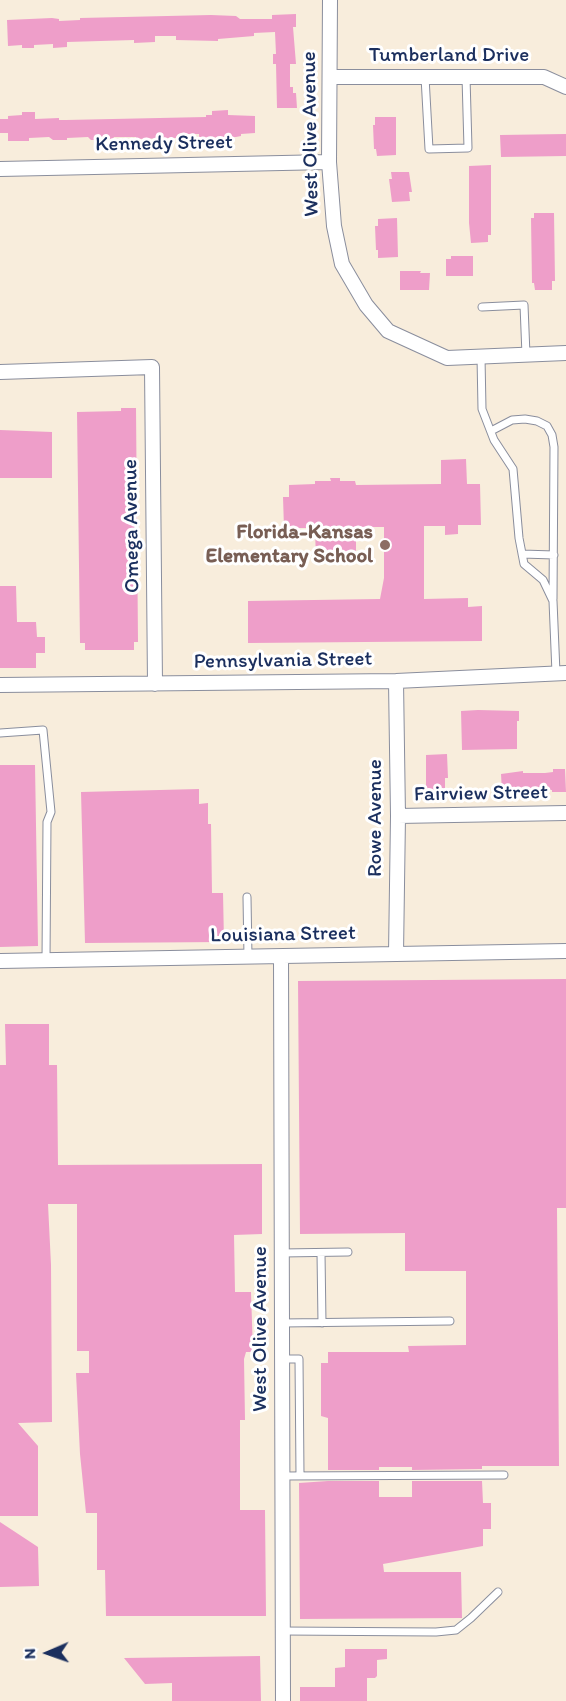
<!DOCTYPE html>
<html>
<head>
<meta charset="utf-8">
<style>
  body { margin:0 }
  #map { position:relative; width:566px; height:1701px; overflow:hidden; background:#f8eddc; font-family:Itim,sans-serif }
  canvas { display:block }
  .north { position:absolute; left:18px; top:1623px; width:60px; height:60px; -webkit-text-stroke:4px #fff; paint-order:stroke; rotate:268deg; font-size:16px; font-weight:700; line-height:24px; text-align:center; color:#1b2f5e }
  .north::after { content:''; display:block; margin:auto; width:21px; height:27px; background:#1b2f5e; clip-path:polygon(50% 0,100% 100%,50% 72%,0 100%) }
</style>
</head>
<body>
<div id="map">
<canvas width="566" height="1701"></canvas>
<div class="north">N</div>
</div>
<script>
const ctx = document.querySelector('canvas').getContext('2d');
ctx.lineJoin = 'round';
function fill(path, color) {
  ctx.fillStyle = color;
  ctx.fill(path, 'evenodd');
}
function toPath(rows) {
  const path = new Path2D();
  for (const r of rows) {
    path.moveTo(r[0], r[1]);
    for (let i = 2; i < r.length; i += 2) path.lineTo(r[i], r[i + 1]);
  }
  return path;
}
function trace(path, color, width, dash) {
  ctx.strokeStyle = color;
  ctx.lineWidth = width;
  ctx.lineCap = dash ? 'butt' : 'round';
  ctx.setLineDash(dash || []);
  ctx.stroke(path);
}
function label(font, color, halo, rows, align = 'center') {
  ctx.font = font + ' Itim,sans-serif';
  ctx.lineWidth = 6;
  ctx.setLineDash([]);
  ctx.textBaseline = 'middle';
  ctx.strokeStyle = halo;
  ctx.fillStyle = color;
  for (const [text, x, y, turn = 0] of rows) {
    ctx.save();
    ctx.translate(x, y);
    ctx.rotate((+turn || 0) * Math.PI / 180);
    ctx.textAlign = isNaN(turn) ? turn : align;
    if (halo) ctx.strokeText(text, 0, 0);
    ctx.fillText(text, 0, 0);
    ctx.restore();
  }
}
const building = toPath([
  [296,14,296,27,293,27,296,64,290,64,290,87,293,87,293,93,296,93,297,108,277,108,276,64,273,64,273,54,276,54,275,32,254,33,254,36,218,39,218,41,176,40,176,36,155,36,155,42,134,43,134,40,67,42,67,47,53,48,53,44,34,45,34,48,22,48,22,45,8,46,7,20,52,18,59,19,59,21,80,20,80,18,211,15,236,16,240,19,272,19,272,15],
  [228,110,228,115,255,116,255,133,241,134,241,136,236,137,199,138,199,134,178,134,176,138,136,139,136,137,114,137,112,140,91,140,88,137,67,138,67,140,53,140,49,137,29,138,29,141,8,141,8,133,0,133,0,119,8,119,8,116,22,115,22,112,35,112,35,119,59,118,59,120,66,120,206,117,206,115,212,115,212,111],
  [375,117,396,117,396,155,377,156,376,149,374,149,373,125,375,125],
  [566,134,566,156,501,157,500,135],
  [491,165,491,235,488,235,488,242,471,243,469,223,469,166],
  [391,172,409,172,412,192,409,192,410,201,392,202,389,179,392,179],
  [534,213,554,213,555,281,552,281,552,290,535,290,534,283,532,283,531,218,534,218],
  [397,218,398,257,378,258,378,250,376,250,375,226,378,226,378,219],
  [451,256,473,256,473,276,446,276,446,259,451,259],
  [400,271,421,271,420,273,430,273,429,290,400,290],
  [121,408,136,408,138,642,134,642,134,650,85,650,85,643,80,643,77,412,121,411],
  [0,430,52,432,52,478,0,478],
  [466,459,467,484,480,484,481,525,458,525,458,534,445,535,445,526,424,526,424,599,468,598,468,607,482,606,482,641,248,643,248,601,380,599,384,578,384,527,356,527,356,561,316,562,315,528,284,528,283,497,289,497,289,485,315,484,315,481,331,481,330,478,340,478,340,481,355,481,356,485,441,484,441,460],
  [0,586,16,586,17,622,36,622,37,637,45,637,45,653,36,653,36,668,0,668],
  [478,710,519,711,519,721,517,721,517,749,462,750,461,711],
  [447,754,448,778,445,778,445,791,426,791,426,755],
  [0,765,35,765,38,946,0,947],
  [553,769,565,769,566,792,552,792,552,790,521,791,521,793,509,794,509,791,502,791,501,774,523,771,523,773,545,773,553,772],
  [199,789,199,804,208,803,208,824,211,824,212,893,223,893,224,942,85,943,81,792],
  [566,979,566,1208,557,1208,559,1466,482,1466,482,1469,412,1470,412,1467,379,1467,379,1470,328,1470,328,1418,321,1416,321,1363,328,1363,328,1352,409,1352,408,1346,466,1345,466,1271,405,1271,405,1233,300,1234,298,981],
  [5,1024,49,1024,49,1065,57,1065,58,1165,262,1164,262,1234,234,1235,235,1292,251,1292,253,1352,246,1352,244,1359,245,1420,240,1420,240,1510,265,1510,266,1616,106,1616,105,1570,97,1570,97,1513,86,1513,80,1454,76,1373,89,1373,89,1351,77,1351,77,1204,48,1204,51,1265,52,1422,18,1423,38,1446,38,1516,0,1516,0,1065,6,1065],
  [328,1481,379,1481,379,1497,412,1497,412,1481,482,1481,483,1503,491,1503,491,1529,483,1529,483,1546,383,1564,384,1572,461,1572,462,1618,300,1619,299,1483],
  [0,1522,38,1547,39,1586,0,1587],
  [345,1649,387,1649,387,1659,377,1660,377,1676,375,1678,367,1678,367,1701,300,1701,300,1687,335,1687,335,1668,345,1667],
  [260,1656,261,1701,172,1701,172,1683,145,1684,124,1658]
]);
const service = toPath([
  [425,77,429,149,468,148,466,77],
  [482,307,524,305,526,355],
  [481,357,482,409,494,440,513,469,519,538,524,564,543,580,553,601,556,673],
  [491,431,512,420,525,419,537,421,547,426,552,435,554,447,553,599],
  [522,554,554,555],
  [0,733,43,730,51,812,47,822,46,960],
  [247,897,248,957],
  [282,1253,348,1252],
  [321,1253,322,1323],
  [282,1323,450,1321],
  [282,1359,299,1359,300,1475],
  [283,1476,504,1475],
  [283,1631,436,1632,456,1630,471,1618,498,1592]
]);
const minor = toPath([
  [330,0,329,162,334,226,342,264,366,305,388,331,447,358,566,353],
  [330,77,544,77,566,87],
  [0,169,329,162],
  [0,372,152,367,155,684],
  [0,685,396,681,566,673],
  [398,816,566,813],
  [396,954,398,816,396,681],
  [281,957,283,1701],
  [0,961,566,951]
]);
const markers = [
  [385,545,6,"#8d6e63"]
];
const streetNames = [
  ["Tumberland Drive",449,56],
  ["West Olive Avenue",311,134,-91],
  ["Kennedy Street",164,144,-1],
  ["Omega Avenue",132,526,-91],
  ["Pennsylvania Street",283,661,-1],
  ["Fairview Street",481,794,-1],
  ["Rowe Avenue",376,818,-90],
  ["Louisiana Street",283,935,-1],
  ["West Olive Avenue",261,1329,-90]
];
const educationNames = [
  ["Florida-Kansas",373,533],
  ["Elementary School",373,557]
];
fill(building, '#ee9ec9');
trace(service, '#8a8e9d', 9);
trace(minor, '#8a8e9d', 16);
trace(service, '#fff', 7);
trace(minor, '#fff', 14);
for (const [x, y, r, color] of markers) {
  const dot = new Path2D();
  dot.arc(x, y, r, 0, 2 * Math.PI);
  ctx.fillStyle = color;
  ctx.fill(dot);
  trace(dot, '#fff', 2);
}
label('21px', '#1b2f5e', '#fff', streetNames);
label('bold 21px', '#785e54', '#fff', educationNames, 'right');
</script>
</body>
</html>
